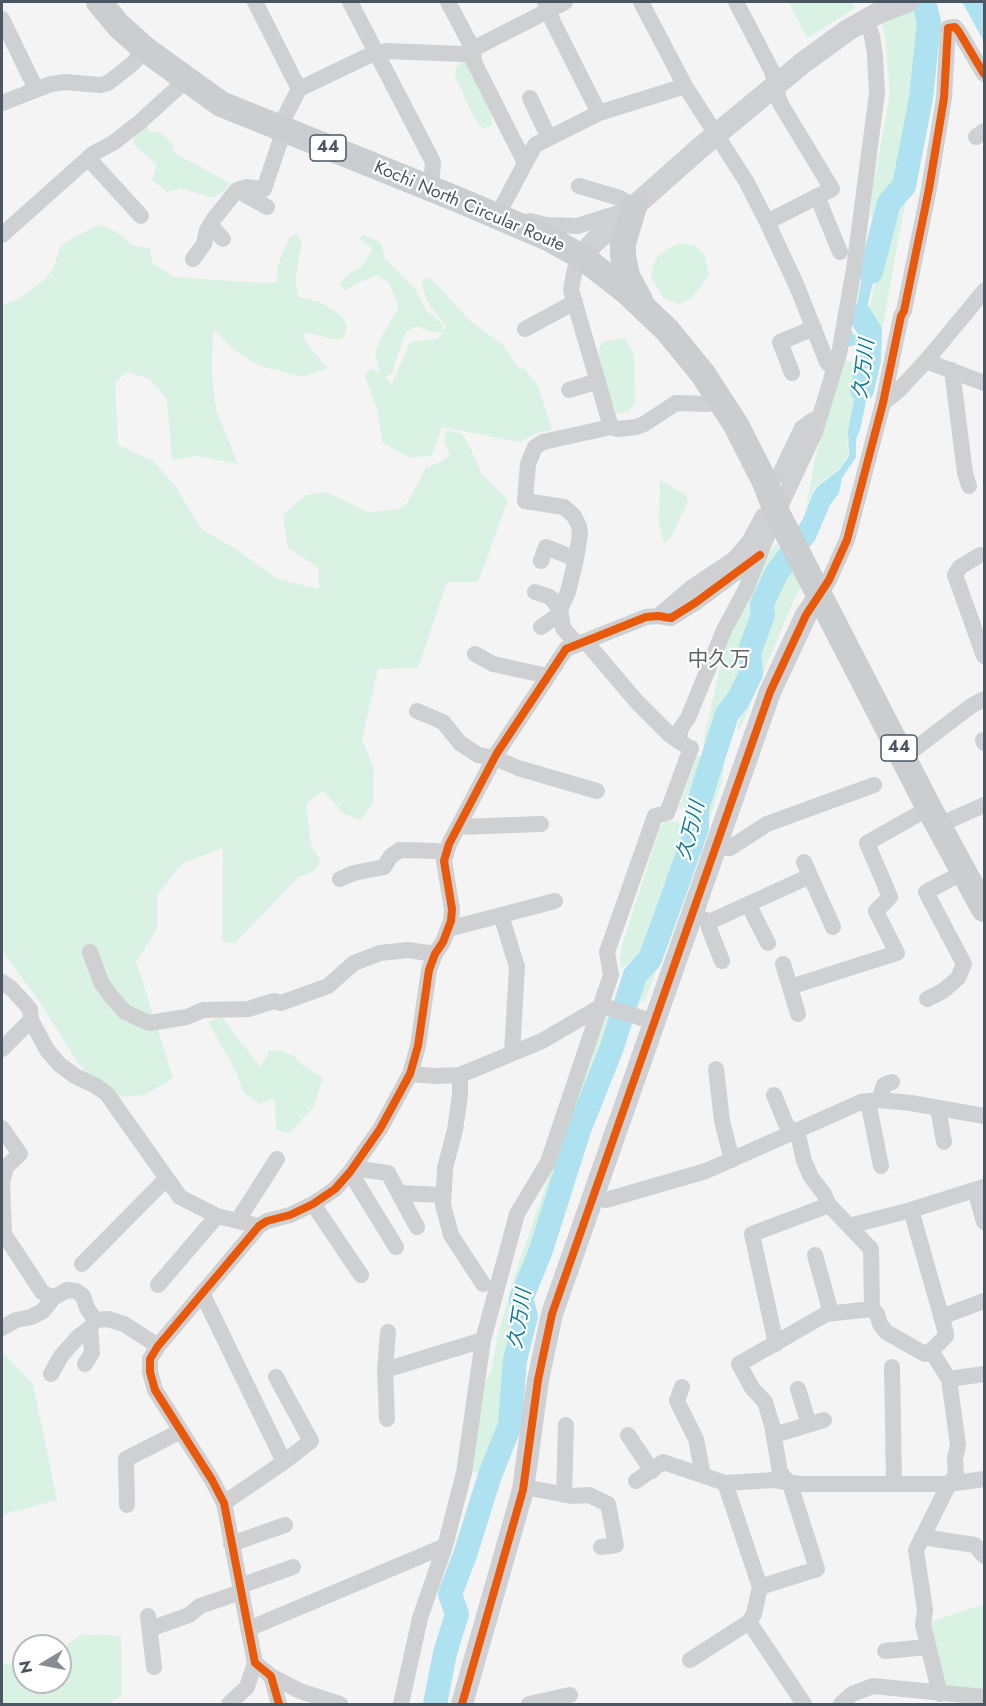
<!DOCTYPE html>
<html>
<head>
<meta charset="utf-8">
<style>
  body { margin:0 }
  #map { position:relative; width:986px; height:1706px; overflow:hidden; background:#f4f4f4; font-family:Jost,sans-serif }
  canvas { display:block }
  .frame { position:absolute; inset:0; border:3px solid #4a5661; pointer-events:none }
  .north { position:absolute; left:12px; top:1634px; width:60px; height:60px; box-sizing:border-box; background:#fff; border:2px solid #b7bbc0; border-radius:50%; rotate:260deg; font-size:16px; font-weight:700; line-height:24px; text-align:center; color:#4a5661 }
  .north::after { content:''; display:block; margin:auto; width:21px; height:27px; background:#868d94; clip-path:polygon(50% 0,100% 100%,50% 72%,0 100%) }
</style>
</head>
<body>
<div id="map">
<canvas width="986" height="1706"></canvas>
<div class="frame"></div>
<div class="north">N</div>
</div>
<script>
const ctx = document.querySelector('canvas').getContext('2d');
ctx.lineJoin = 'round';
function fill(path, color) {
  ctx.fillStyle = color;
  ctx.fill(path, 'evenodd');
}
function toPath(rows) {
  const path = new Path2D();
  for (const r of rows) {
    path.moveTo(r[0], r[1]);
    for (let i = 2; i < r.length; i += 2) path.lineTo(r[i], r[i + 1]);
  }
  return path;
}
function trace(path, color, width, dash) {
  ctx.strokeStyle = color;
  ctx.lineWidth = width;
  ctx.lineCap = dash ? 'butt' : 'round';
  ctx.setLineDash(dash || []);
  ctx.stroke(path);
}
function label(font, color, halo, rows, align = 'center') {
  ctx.font = font + ' Jost,"Noto Sans JP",sans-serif';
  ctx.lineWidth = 4.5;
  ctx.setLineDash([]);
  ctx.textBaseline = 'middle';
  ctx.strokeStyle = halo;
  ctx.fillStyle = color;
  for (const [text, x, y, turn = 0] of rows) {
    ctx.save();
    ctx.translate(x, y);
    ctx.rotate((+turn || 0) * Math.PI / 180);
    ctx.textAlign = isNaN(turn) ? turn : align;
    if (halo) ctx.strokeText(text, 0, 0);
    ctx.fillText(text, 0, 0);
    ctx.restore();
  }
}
const green = toPath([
  [789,2,852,2,855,8,807,38],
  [874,2,919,2,925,28,901,176,890,195,878,236,874,232,873,217,870,216,873,187,890,94,885,34],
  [462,61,467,61,490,104,492,125,483,129,476,121,455,77,456,67],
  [146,125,150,133,160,132,172,143,173,150,178,155,230,183,226,190,213,198,181,188,167,192,152,180,157,165,133,144,133,140,140,128],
  [909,182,880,341,877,342,879,328,867,319,883,248,881,241,893,205],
  [97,225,111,229,125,238,132,245,150,248,152,263,174,277,261,283,277,282,278,265,289,238,297,234,302,243,295,280,299,297,320,302,341,315,347,325,344,337,336,340,305,332,304,338,311,349,328,368,302,377,258,365,234,350,213,329,212,373,216,409,238,464,198,456,172,460,167,400,150,379,127,372,115,383,118,445,153,461,176,487,201,529,236,549,277,579,319,589,319,568,288,548,283,515,306,495,326,492,368,512,399,509,407,503,426,468,442,461,450,455,444,442,446,431,461,433,467,441,482,474,508,500,478,582,447,582,418,668,378,669,362,739,374,769,373,803,360,820,344,814,323,791,306,804,311,846,321,861,314,871,299,877,235,943,222,941,223,848,183,863,157,895,157,929,136,961,173,1078,145,1095,101,1098,40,1003,2,950,2,305,17,300,43,281,53,269,61,245],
  [365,235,381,243,385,258,415,289,426,310,441,323,443,330,446,327,427,301,421,281,430,277,469,320,503,345,519,368,525,369,538,386,552,430,537,433,520,442,442,427,432,455,410,458,382,442,378,412,365,376,370,368,380,374,375,354,380,339,399,307,389,283,377,275,355,284,345,291,340,285,348,274,360,268,373,249,359,238],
  [416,326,433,332,443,332,438,339,410,342,392,384,385,378,392,373,405,333],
  [682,243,696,247,704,254,709,274,692,298,679,304,664,298,651,278,653,266,658,256,670,247],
  [625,338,634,354,635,404,628,412,616,413,605,382,598,354,602,342],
  [844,361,859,362,861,367,849,429,847,445,848,455,841,467,814,488,806,507,816,454],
  [660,480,686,495,688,502,671,537,664,543,659,524],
  [776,543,779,548,777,561,758,604,759,615,744,653,746,673,739,685,732,692,722,718,717,722,713,739,707,746,703,743,725,645,765,560],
  [785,567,796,568,804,583,794,599,740,729,737,728,757,673,752,651,771,604,770,600,767,602,766,599,776,579],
  [697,756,701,756,704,762,699,787,694,800,678,810],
  [721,765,724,765,722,781,686,890,645,1001,640,1001,638,995,642,984,649,979,701,826,703,809,712,780],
  [690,820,691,831,648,952,633,959,621,969,620,960,622,946,659,830,664,822,676,821,682,825],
  [605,1016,614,1018,608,1033,609,1042,597,1066,570,1133,569,1143,564,1155,554,1191,544,1213,514,1308,518,1305,521,1316,516,1338,509,1356,506,1424,493,1456,487,1466,480,1473,468,1472,480,1390,491,1372,498,1335,515,1274],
  [222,1017,260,1067,270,1050,282,1052,294,1056,302,1065,323,1078,313,1108,289,1133,276,1130,275,1098,260,1104,243,1092,236,1071,208,1022],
  [2,1352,33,1384,57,1500,5,1514,2,1518],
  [984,1604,984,1691,952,1689,942,1683,928,1623],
  [82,1634,121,1636,122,1695,108,1704,2,1704,2,1664,24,1662,24,1682,60,1682,60,1650]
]);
const water = toPath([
  [961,2,984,2,984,42,964,5],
  [872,222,873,232,881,247,865,316,870,324,878,324,877,345,862,343,848,347,850,329,854,335,861,335,859,323,854,321],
  [862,360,875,360,860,430,856,439,856,457,842,478,839,493,830,505,815,540,795,565,785,566,778,574,773,575,778,564,780,552,803,519,812,495,817,487,840,469,849,456,848,431]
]);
const river = toPath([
  [871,272,889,203,904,186,921,98,929,22,924,2],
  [860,315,870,331,869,360,862,390],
  [435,1704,445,1653,457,1614,450,1594,465,1555,490,1475,510,1425,515,1360,526,1316,521,1299,540,1253,579,1130,612,1047,635,975,650,959,673,896,697,828,697,808,727,714,738,700,751,674,749,653,763,615,762,604,776,574,795,548]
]);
const street = toPath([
  [255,2,299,89],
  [350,2,433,162,431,189],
  [448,2,473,49,474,62,525,163],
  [545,2,553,22,599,113],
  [641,2,685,86,746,181,767,222,796,284,827,362,833,369],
  [736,2,772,71,780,103,832,189,767,222],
  [2,19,36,89],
  [530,98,549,138],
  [2,103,51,84,65,82,100,85,108,83,132,64,146,50],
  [279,128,299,89,368,56,386,51,463,54,565,2],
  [976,137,984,131],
  [88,158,141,216],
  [579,186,620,198,634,207],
  [237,190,267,207],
  [817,196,840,252],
  [505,217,497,216,535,145,599,113,685,86],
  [530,221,547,225,577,226,622,212],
  [210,225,223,239],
  [2,235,94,153,113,143,140,122,186,80],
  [582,257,575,269,571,290,611,427],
  [193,259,204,244,207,230,213,220,237,190,246,187,264,189,284,130],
  [525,329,575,302],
  [926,361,984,383],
  [952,370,965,473,969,486],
  [792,373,780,342,814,328],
  [569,390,598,381],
  [883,403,899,390,926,361,984,291],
  [779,476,802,428,813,420,818,419],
  [980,555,960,567,955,575,984,656],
  [541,561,546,547,576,559],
  [535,592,550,597,560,609],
  [820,595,829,580,847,540,883,403,901,316,904,311,929,189,944,98,948,28,955,27,959,32,984,74],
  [658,616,691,588,733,560,749,542,763,516],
  [541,627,554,618,560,617],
  [586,642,637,702,670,735,685,745],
  [576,643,563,628,560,609,568,592,576,559,580,534,579,526,574,516,564,507,525,501,528,464,535,447,543,442,611,427,617,429,636,427,644,424,676,403,707,404,721,401],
  [475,654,493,664,548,676],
  [417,711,443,722,460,743,478,755,495,758,518,768,597,791],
  [983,740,984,743],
  [678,741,681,728,688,718,724,630,746,589,771,526,815,432,839,354,854,269,877,93,875,55,872,36,866,20],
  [904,757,971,706,984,699],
  [939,825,984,805],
  [458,827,541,824],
  [716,848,730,848,767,824,874,785],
  [804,862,833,927],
  [340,879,354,873,384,867,391,856,400,850,436,851,446,854],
  [748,904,768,943],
  [692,913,709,922,810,876],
  [501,915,517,967,512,1053],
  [709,922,709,928,722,961],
  [448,929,555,901],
  [90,952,101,982,110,995,125,1012,149,1023,187,1017,203,1010,248,1009,274,1001,281,1003,328,986,354,963,380,953,408,950,435,954],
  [783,964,798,1014],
  [2,982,11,988,30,1009,31,1020,47,1050,59,1064,75,1076,96,1086,107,1094,180,1197,217,1216,259,1226],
  [790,987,897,953,876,911,890,897,867,843,929,808],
  [927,999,943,991,958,978,964,964,926,892,964,872],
  [2,1049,31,1020],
  [716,1069,722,1121,732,1160],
  [410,1074,435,1076,460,1075,542,1041,602,1006,655,1022],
  [460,1075,460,1095,455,1130,445,1168,443,1205,451,1235,483,1284],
  [879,1100,884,1085,892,1082],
  [868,1101,881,1166],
  [938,1108,944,1142],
  [2,1128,20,1154,6,1167,2,1183,4,1234,42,1292,53,1298,67,1290,76,1291,83,1296,87,1308,95,1320],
  [353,1168,388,1173,417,1227],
  [350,1172,396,1247],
  [975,1190,984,1222],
  [399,1193,443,1195],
  [594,1197,606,1200,706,1171,861,1102,879,1100,911,1103,984,1116],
  [313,1204,361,1275],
  [911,1210,946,1333,946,1336,931,1351,949,1379,958,1445,955,1459,956,1475,949,1484,916,1550,925,1610,923,1625,940,1694],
  [238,1220,277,1159],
  [849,1226,911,1210,984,1187],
  [815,1255,831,1313],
  [82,1264,166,1179],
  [158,1285,217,1216],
  [202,1293,284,1462],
  [872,1309,877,1314,880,1324,886,1332,925,1354,931,1351],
  [941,1317,984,1301],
  [95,1320,108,1319,124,1324,158,1346],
  [2,1328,16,1320,31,1317,43,1311,53,1298],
  [776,1344,752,1234,829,1205],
  [85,1364,92,1353,90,1328],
  [892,1367,894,1484],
  [385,1370,483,1340],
  [51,1374,61,1356,78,1337,90,1328,95,1320],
  [949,1379,984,1374],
  [682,1387,677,1401,696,1439,703,1475],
  [798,1389,809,1424],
  [387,1419,385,1370,388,1332],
  [628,1435,652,1471],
  [774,1435,824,1420],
  [636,1481,663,1462,725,1483,774,1480,800,1484,949,1484,984,1479],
  [725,1483,760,1587,754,1614,749,1622],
  [524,1487,572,1496,589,1495,608,1504,616,1545,601,1547],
  [564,1495,566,1425],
  [224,1503,284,1462,311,1441,276,1377],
  [127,1505,126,1459,181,1431],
  [922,1537,975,1545,984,1556],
  [231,1544,285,1525],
  [240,1586,293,1567],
  [760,1587,817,1569,790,1484,780,1472,772,1425,765,1402,752,1388,739,1364,826,1314,872,1309,871,1249,829,1205,824,1194,811,1177,804,1161,799,1139,786,1124,774,1095],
  [148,1616,154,1667],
  [150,1629,189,1615,200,1606,241,1592],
  [248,1629,445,1546],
  [885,1651,928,1647],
  [690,1660,749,1622,804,1704],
  [271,1676,300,1691,340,1704],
  [229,1704,247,1687,255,1663],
  [279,1704,271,1676,255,1663,224,1503,212,1480,155,1390,150,1372,150,1359,158,1346,259,1226,267,1221,290,1215,313,1204,335,1189,350,1172,380,1129,410,1074,418,1046,429,970,435,954,443,942,451,921,452,909,444,861,449,844,497,753,566,649,646,617,658,616,671,618,695,603,760,555],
  [401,1704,420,1618,445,1546,464,1473,483,1340,517,1214,548,1162,611,975,607,952,655,816,667,813,691,748],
  [529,1704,570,1695],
  [841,1704,852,1694,873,1686,984,1697]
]);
const secondary = toPath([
  [582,257,593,243,701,147,804,62,848,30,880,12,907,2],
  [462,1704,523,1490,538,1380,552,1314,770,692,806,615,820,595]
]);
const primary = toPath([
  [99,2,119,26,146,50,221,104,459,200,548,238,582,257,627,292,667,330,703,374,736,425,765,482,777,513,929,808,984,909],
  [634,207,623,243,623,256,627,276,640,300]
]);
const cycleway = toPath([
  [279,1704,271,1676,255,1663,224,1503,212,1480,155,1390,150,1372,150,1359,158,1346,259,1226,267,1221,290,1215,313,1204,335,1189,350,1172,380,1129,410,1074,418,1046,429,970,435,954,443,942,451,921,452,909,444,861,449,844,497,753,566,649,646,617,658,616,671,618,695,603,760,555],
  [462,1704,523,1490,538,1380,552,1314,770,692,806,615,829,580,847,540,883,403,901,316,904,311,929,189,944,98,948,28,955,27,959,32,984,74]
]);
const shields = [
  [328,148,36],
  [899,748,36]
];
const shieldNames = [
  ["44",328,148],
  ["44",899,748]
];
const streetNames = [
  ["Kochi North Circular Route",469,207,23]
];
const waterNames = [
  ["久万川",865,369,-83],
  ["久万川",692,831,-76],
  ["久万川",521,1319,-81]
];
const quarterNames = [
  ["中久万",719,661]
];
fill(green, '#d9f2e3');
fill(water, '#aee2f0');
trace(river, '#aee2f0', 24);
trace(street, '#ced0d2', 16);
trace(secondary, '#ced0d4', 22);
trace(primary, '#caced1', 26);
trace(cycleway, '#e8590c', 8);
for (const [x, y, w] of shields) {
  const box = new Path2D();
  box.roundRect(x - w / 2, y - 13, w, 26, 4.5);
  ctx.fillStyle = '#fff';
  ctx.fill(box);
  trace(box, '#4a5661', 1.5);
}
label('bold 16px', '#4a5661', null, shieldNames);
label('18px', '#4a5661', '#fff', streetNames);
label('italic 20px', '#0c7c9b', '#fff', waterNames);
label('21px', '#5f6368', '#fff', quarterNames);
</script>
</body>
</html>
